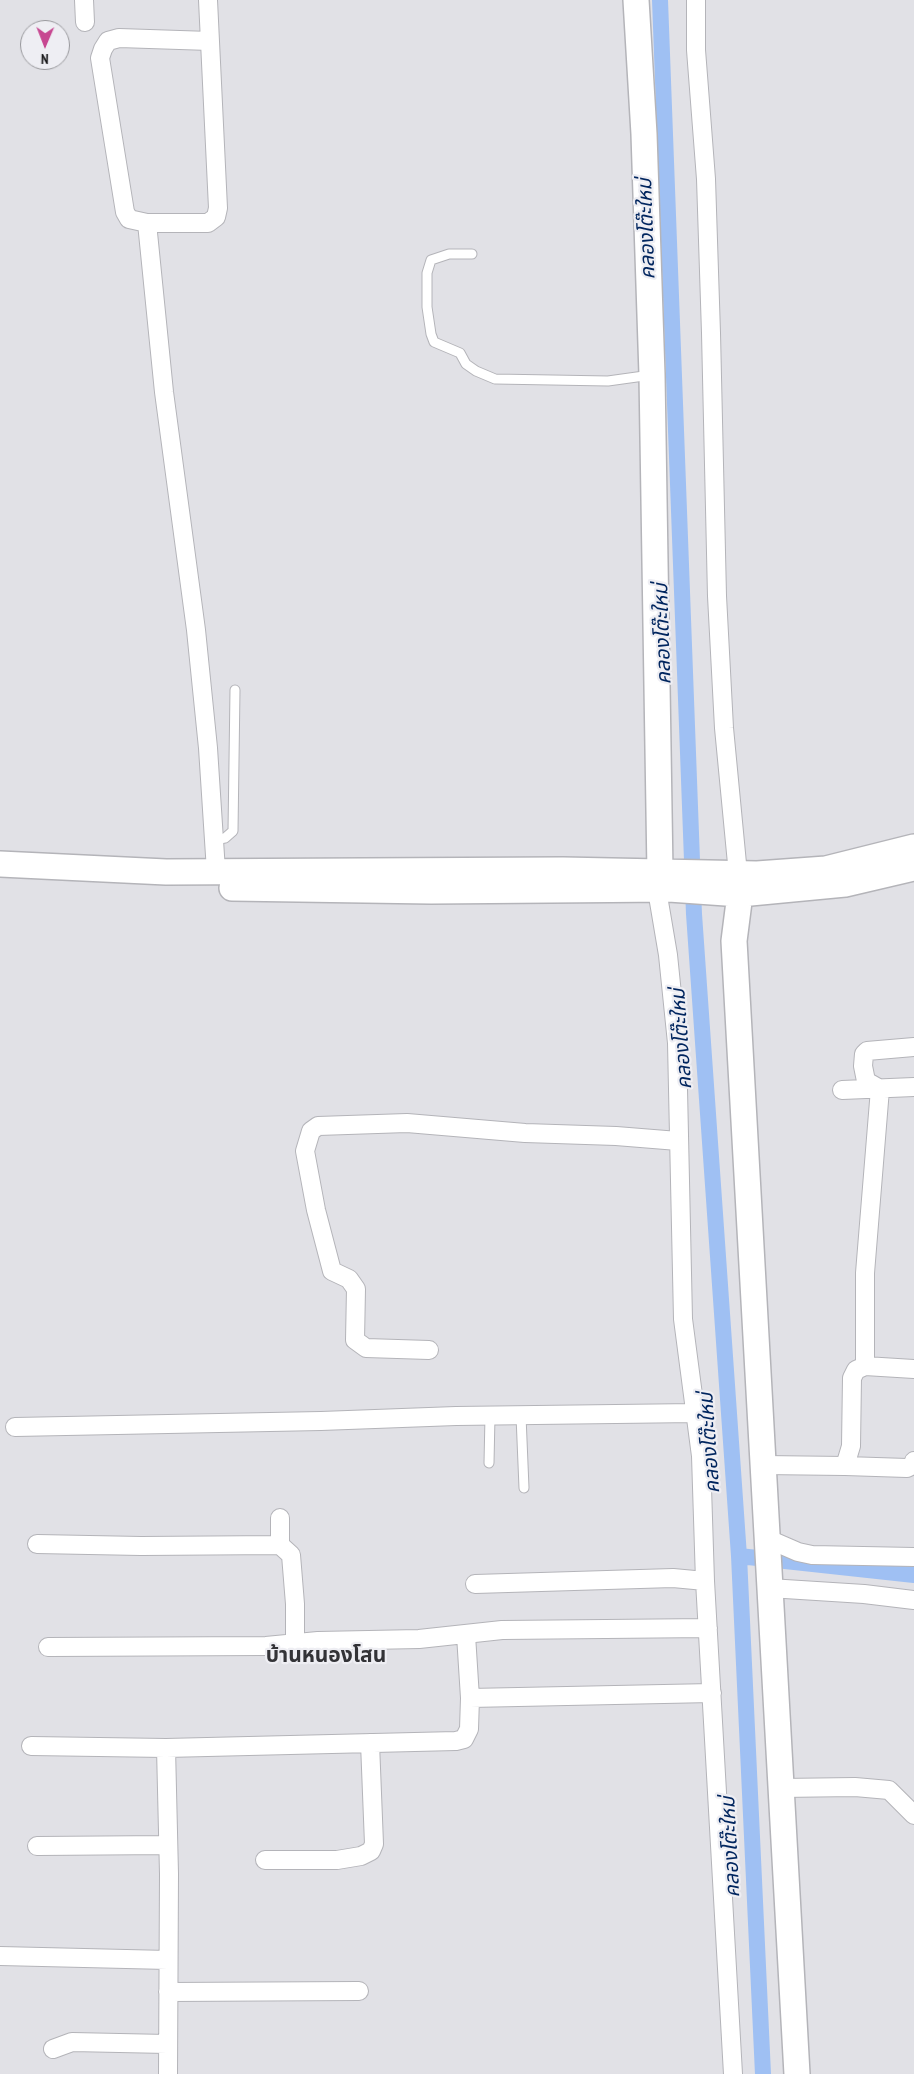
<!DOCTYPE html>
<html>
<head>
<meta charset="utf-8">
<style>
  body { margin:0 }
  #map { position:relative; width:914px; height:2074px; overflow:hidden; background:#e1e1e6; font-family:"PT Sans Narrow",sans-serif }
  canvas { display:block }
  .north { position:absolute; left:20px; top:20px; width:50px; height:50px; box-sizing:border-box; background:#eeeef3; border:1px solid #98989c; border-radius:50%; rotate:181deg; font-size:14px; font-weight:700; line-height:20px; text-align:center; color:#171719 }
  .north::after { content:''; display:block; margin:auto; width:18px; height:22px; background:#c74791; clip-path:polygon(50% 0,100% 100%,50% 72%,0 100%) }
</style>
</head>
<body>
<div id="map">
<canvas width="914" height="2074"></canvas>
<div class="north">N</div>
</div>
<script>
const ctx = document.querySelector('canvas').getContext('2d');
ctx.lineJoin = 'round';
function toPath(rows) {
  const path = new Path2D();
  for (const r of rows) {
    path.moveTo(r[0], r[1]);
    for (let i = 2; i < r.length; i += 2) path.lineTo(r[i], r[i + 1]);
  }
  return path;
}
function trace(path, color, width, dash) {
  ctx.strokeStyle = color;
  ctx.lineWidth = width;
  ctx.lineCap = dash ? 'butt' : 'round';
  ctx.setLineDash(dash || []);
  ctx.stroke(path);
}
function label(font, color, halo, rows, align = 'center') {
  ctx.font = font + ' "PT Sans Narrow","Noto Sans Thai",sans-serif';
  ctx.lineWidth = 4.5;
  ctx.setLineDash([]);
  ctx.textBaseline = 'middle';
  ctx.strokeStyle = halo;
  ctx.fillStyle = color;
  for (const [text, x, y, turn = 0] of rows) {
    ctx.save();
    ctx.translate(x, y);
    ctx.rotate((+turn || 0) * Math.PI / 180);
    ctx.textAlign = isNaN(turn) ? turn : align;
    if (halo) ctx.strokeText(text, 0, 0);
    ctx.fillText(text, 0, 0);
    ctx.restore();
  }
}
const canal = toPath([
  [660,0,694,914,739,1556,763,2074],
  [739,1556,914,1575]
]);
const lane = toPath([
  [472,254,449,254,431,260,427,273,427,307,431,334,434,342,460,353,466,364,476,371,495,379,552,380,608,381,651,375],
  [214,840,225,838,233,831,235,690],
  [521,1416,524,1488],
  [489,1463,490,1416]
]);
const street = toPath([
  [84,0,85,22],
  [208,0,218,208,216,217,208,223,147,223,129,219,125,212,100,58,103,49,108,41,119,38,210,41],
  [696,0,696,50,706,179,711,333,717,596,724,728,738,874],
  [147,223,164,392,196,630,208,748,216,871],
  [657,890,668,955,677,1043,683,1319,701,1456,705,1581,733,2074],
  [880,1089,866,1081,863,1066,864,1054,867,1051,914,1047],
  [842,1090,914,1087],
  [429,1350,366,1348,355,1340,356,1289,349,1279,332,1271,316,1210,305,1151,311,1131,318,1126,407,1123,525,1133,616,1136,678,1141],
  [865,1366,865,1273,880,1089],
  [15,1427,321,1421,456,1416,695,1413],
  [763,1465,845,1466,851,1446,852,1378,856,1370,865,1366,914,1369],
  [845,1466,907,1468,913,1465,914,1461],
  [280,1518,280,1545],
  [768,1539,798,1552,812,1555,914,1557],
  [37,1544,141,1546,280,1545,291,1555,295,1604,295,1643],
  [475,1584,673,1578,705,1581],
  [769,1588,864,1594,914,1600],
  [48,1647,266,1646,318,1641,419,1639,502,1630,708,1628],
  [470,1698,712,1693],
  [31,1746,166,1748,456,1741,464,1739,469,1729,470,1698,466,1635],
  [166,1748,169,1874,168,2074],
  [781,1788,855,1787,889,1790,914,1815],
  [37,1846,168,1845],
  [265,1860,337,1860,361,1856,371,1851,374,1844,370,1743],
  [0,1956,168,1960],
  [168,1992,359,1991],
  [53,2049,72,2042,167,2044]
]);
const secondary = toPath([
  [636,0,644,134,652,375,660,872,657,887],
  [0,864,166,872,563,870,757,874,826,869,914,847],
  [738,874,740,894,734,941,797,2074],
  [232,888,431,891,669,889,740,894,845,884,914,868]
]);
const waterNames = [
  ["คลองโต๊ะใหม่",647,229,-92],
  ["คลองโต๊ะใหม่",663,634,-92],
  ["คลองโต๊ะใหม่",682,1039,-94],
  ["คลองโต๊ะใหม่",710,1443,-94],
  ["คลองโต๊ะใหม่",731,1847,-93]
];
const quarterNames = [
  ["บ้านหนองโสน",326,1656]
];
trace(canal, '#9fc0f3', 16);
trace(lane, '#b4b4b9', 11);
trace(street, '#b4b4b9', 20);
trace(secondary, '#b4b4b9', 28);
trace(lane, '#fff', 9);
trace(street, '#fff', 18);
trace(secondary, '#fff', 25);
label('italic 20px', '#00255e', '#eeeef3', waterNames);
label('bold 21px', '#333337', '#eeeef3', quarterNames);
</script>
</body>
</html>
